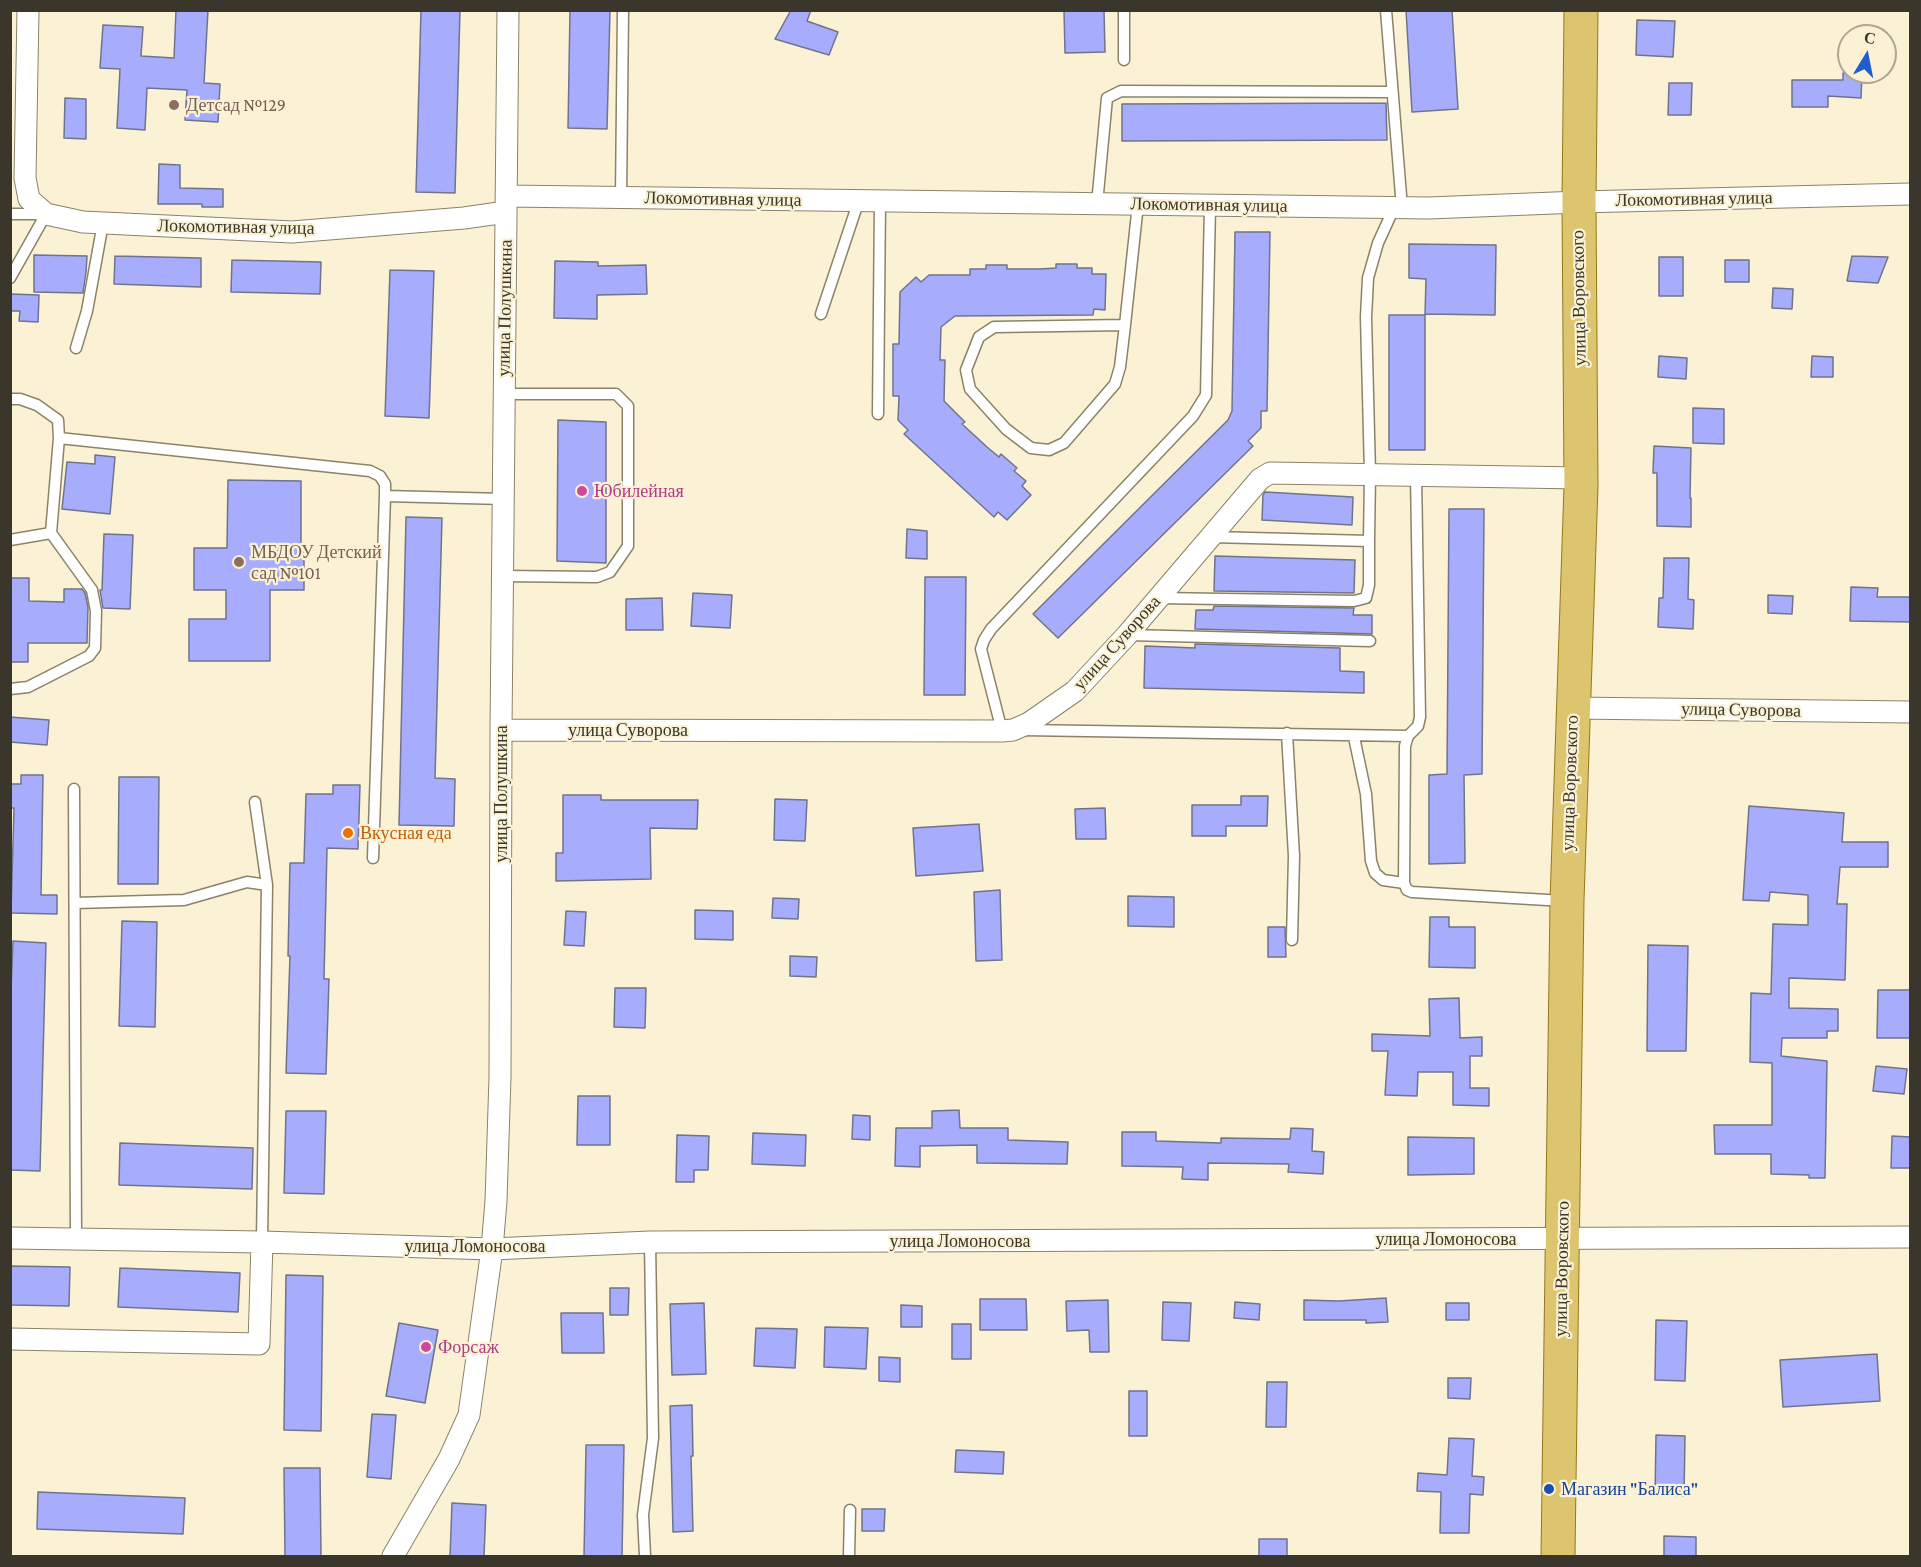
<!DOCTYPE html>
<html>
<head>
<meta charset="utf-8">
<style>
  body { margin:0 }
  #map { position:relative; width:1921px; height:1567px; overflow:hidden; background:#fbf2d5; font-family:"Crimson Pro",serif }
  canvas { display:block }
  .frame { position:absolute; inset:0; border:12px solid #3a362b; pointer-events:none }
  .north { position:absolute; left:1837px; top:24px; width:60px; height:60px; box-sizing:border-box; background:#fbf2d5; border:2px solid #aea791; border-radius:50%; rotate:10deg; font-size:16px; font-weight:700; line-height:24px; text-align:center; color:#3a362b }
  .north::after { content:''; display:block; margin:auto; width:21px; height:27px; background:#205fcb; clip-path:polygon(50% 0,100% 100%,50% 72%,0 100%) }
</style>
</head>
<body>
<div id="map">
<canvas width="1921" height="1567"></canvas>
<div class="frame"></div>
<div class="north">С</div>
</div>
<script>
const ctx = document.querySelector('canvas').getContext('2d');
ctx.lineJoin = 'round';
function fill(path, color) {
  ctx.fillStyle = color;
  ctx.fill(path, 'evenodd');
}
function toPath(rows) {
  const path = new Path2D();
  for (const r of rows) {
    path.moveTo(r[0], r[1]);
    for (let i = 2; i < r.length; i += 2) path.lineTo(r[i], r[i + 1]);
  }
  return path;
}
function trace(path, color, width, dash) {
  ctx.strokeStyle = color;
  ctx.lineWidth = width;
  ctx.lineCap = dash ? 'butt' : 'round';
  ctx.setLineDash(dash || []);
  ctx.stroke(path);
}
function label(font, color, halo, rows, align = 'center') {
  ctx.font = font + ' "Crimson Pro",serif';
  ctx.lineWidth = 4.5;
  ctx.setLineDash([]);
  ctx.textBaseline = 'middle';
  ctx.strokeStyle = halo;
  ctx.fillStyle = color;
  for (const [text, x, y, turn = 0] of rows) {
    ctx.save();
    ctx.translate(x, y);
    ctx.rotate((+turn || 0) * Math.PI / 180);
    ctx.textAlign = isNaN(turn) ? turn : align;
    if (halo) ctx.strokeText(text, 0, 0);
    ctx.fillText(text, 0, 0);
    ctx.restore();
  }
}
const building = toPath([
  [176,10,208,10,204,83,220,84,218,122,185,120,187,90,147,88,145,130,117,128,120,69,100,68,103,25,143,27,141,56,174,58,176,10],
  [421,10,460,10,455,193,416,192,421,10],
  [570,10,610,10,607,129,568,128,570,10],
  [791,10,811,10,807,21,838,32,829,55,775,39,791,10],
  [1064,10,1104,10,1105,52,1065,53,1064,10],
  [1406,10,1452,10,1458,109,1412,112,1406,10],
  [1637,20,1675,21,1673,57,1636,55,1637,20],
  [1843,73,1862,75,1861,98,1828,96,1828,107,1792,107,1792,80,1843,80,1843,73],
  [1669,83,1692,83,1691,115,1668,115,1669,83],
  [65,98,86,99,86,139,64,138,65,98],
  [1386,103,1387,140,1122,141,1122,104,1386,103],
  [159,164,180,165,180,188,223,189,223,207,202,207,202,204,158,204,159,164],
  [1235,232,1270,232,1267,411,1261,411,1261,428,1248,441,1253,446,1058,638,1033,614,1228,420,1232,411,1235,232],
  [1409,244,1496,245,1495,315,1425,314,1426,279,1409,278,1409,244],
  [34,255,87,256,86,272,83,293,34,292,34,255],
  [115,256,201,258,201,287,114,284,115,256],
  [1852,256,1888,257,1878,283,1847,281,1852,256],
  [1659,257,1683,257,1683,296,1659,296,1659,257],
  [232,260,321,262,320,294,231,292,232,260],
  [1725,260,1749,260,1749,282,1725,282,1725,260],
  [555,261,598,262,598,266,646,265,647,294,597,295,597,319,554,318,555,261],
  [1056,264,1077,264,1077,268,1092,268,1092,274,1106,274,1105,310,1094,309,1093,315,955,316,941,327,940,360,945,360,944,401,965,422,962,424,987,447,999,457,1001,454,1017,468,1014,471,1026,481,1022,486,1031,495,1007,520,998,512,994,517,904,434,908,430,898,420,899,396,893,396,893,344,899,344,900,292,916,277,921,282,929,275,970,275,970,269,986,269,986,265,1007,265,1007,269,1040,269,1056,268,1056,264],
  [390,270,434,271,429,418,385,416,390,270],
  [1773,288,1793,289,1792,309,1772,308,1773,288],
  [10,294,39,295,38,322,19,321,20,311,10,311,10,294],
  [1389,315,1425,315,1425,450,1389,450,1389,315],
  [1659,356,1687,358,1686,379,1658,377,1659,356],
  [1812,356,1833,357,1833,377,1811,377,1812,356],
  [1693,408,1724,409,1724,444,1693,443,1693,408],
  [558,420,606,422,606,563,557,561,558,420],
  [1654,446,1691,448,1690,498,1691,498,1691,527,1657,526,1657,473,1653,473,1654,446],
  [95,455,115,457,110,514,62,509,67,462,95,464,95,455],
  [228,480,301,481,301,549,304,549,304,590,270,590,270,661,189,661,189,619,226,619,226,590,194,590,194,548,227,548,228,480],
  [1265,492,1353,497,1352,525,1262,520,1263,495,1265,492],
  [1449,509,1484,509,1482,774,1464,775,1465,863,1429,864,1429,775,1447,774,1449,509],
  [406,517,442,518,435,778,455,779,454,826,399,825,406,517],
  [907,529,927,531,927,559,906,558,907,529],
  [104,534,133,535,130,609,103,608,100,590,102,590,104,534],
  [1215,556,1355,560,1354,593,1214,591,1215,556],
  [1664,558,1689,558,1688,599,1694,600,1693,629,1658,627,1659,598,1663,598,1664,558],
  [925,577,966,577,965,695,924,695,925,577],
  [10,578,29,578,29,601,64,602,64,589,82,589,85,593,88,607,87,643,28,643,28,662,10,662,10,578],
  [1851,587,1878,588,1877,597,1911,597,1911,622,1850,621,1851,587],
  [693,593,732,595,730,628,691,626,693,593],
  [1768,595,1793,596,1792,614,1768,613,1768,595],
  [662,598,663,630,626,630,626,599,662,598],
  [1214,606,1354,608,1353,615,1372,615,1372,634,1195,629,1196,610,1213,610,1214,606],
  [1195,644,1340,648,1340,671,1364,672,1364,693,1144,688,1145,646,1195,648,1195,644],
  [10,717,49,720,47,745,10,742,10,717],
  [21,775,43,775,41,895,57,895,57,914,11,913,14,808,10,808,10,784,21,784,21,775],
  [119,777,159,777,158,884,118,884,119,777],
  [333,785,360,785,358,849,327,848,324,979,329,979,326,1074,286,1073,290,956,288,956,290,863,304,863,306,794,333,794,333,785],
  [563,795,601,795,601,800,698,800,697,829,650,828,651,879,556,881,556,853,563,853,563,795],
  [1241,796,1268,796,1267,826,1226,826,1226,836,1192,836,1192,805,1241,805,1241,796],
  [775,799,807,800,805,841,774,840,775,799],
  [1749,806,1844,813,1842,842,1888,842,1888,867,1840,867,1837,904,1847,904,1845,980,1789,978,1789,1008,1838,1009,1838,1031,1827,1031,1827,1038,1782,1038,1781,1056,1827,1061,1825,1178,1809,1178,1809,1175,1771,1174,1771,1154,1715,1154,1714,1125,1772,1125,1772,1063,1750,1062,1751,993,1771,994,1773,924,1808,925,1808,895,1770,892,1769,901,1743,900,1749,806],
  [1105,808,1106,839,1076,839,1075,809,1105,808],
  [979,824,983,871,916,876,913,828,979,824],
  [1000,890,1002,960,976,961,974,892,1000,890],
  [1128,896,1174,897,1174,927,1128,926,1128,896],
  [773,898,799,899,798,919,772,918,773,898],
  [695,910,733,911,733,940,695,939,695,910],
  [566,911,586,912,584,946,564,945,566,911],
  [1430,917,1449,917,1449,927,1475,927,1475,968,1429,967,1430,917],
  [122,921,157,922,155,1027,119,1026,122,921],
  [1268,927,1285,927,1286,957,1268,957,1268,927],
  [13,941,46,943,40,1171,10,1170,10,1016,13,941],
  [1648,945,1688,946,1686,1051,1647,1051,1648,945],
  [790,956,817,957,816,977,790,976,790,956],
  [615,988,646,988,645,1028,614,1027,615,988],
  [1878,990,1911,990,1911,1038,1877,1038,1878,990],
  [1459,998,1460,1038,1482,1037,1482,1056,1470,1056,1470,1088,1489,1088,1489,1106,1453,1105,1453,1072,1418,1072,1417,1096,1385,1095,1388,1051,1372,1051,1372,1034,1430,1036,1429,999,1459,998],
  [1876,1066,1907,1069,1904,1094,1873,1091,1876,1066],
  [578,1096,610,1096,610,1145,577,1145,578,1096],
  [959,1110,960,1128,1008,1128,1008,1140,1068,1142,1067,1164,977,1163,977,1145,920,1146,920,1167,895,1166,896,1128,932,1128,932,1111,959,1110],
  [286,1111,326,1111,324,1194,284,1193,286,1111],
  [853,1115,870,1116,870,1140,852,1139,853,1115],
  [1291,1128,1313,1129,1312,1151,1324,1152,1323,1174,1288,1172,1289,1164,1208,1163,1208,1180,1182,1179,1183,1167,1122,1166,1122,1132,1156,1132,1156,1141,1221,1143,1221,1138,1290,1139,1291,1128],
  [753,1133,806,1135,805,1166,752,1164,753,1133],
  [677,1135,709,1136,708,1170,694,1170,694,1182,676,1182,677,1135],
  [1892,1136,1911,1137,1911,1168,1891,1168,1892,1136],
  [1408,1137,1474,1138,1474,1174,1408,1175,1408,1137],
  [120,1143,253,1148,252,1189,119,1185,120,1143],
  [10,1266,70,1267,69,1306,10,1305,10,1266],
  [120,1268,240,1273,238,1312,118,1307,120,1268],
  [286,1275,323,1276,321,1431,284,1430,286,1275],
  [610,1288,629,1288,628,1315,610,1315,610,1288],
  [1386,1298,1388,1322,1366,1323,1366,1320,1304,1320,1304,1300,1339,1301,1386,1298],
  [980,1299,1026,1299,1027,1330,980,1330,980,1299],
  [1108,1300,1109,1352,1090,1352,1089,1330,1067,1331,1066,1301,1108,1300],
  [1163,1302,1191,1303,1189,1341,1162,1340,1163,1302],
  [1235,1302,1260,1304,1259,1320,1234,1318,1235,1302],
  [704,1303,706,1374,672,1375,670,1304,704,1303],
  [1446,1303,1469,1303,1469,1320,1446,1320,1446,1303],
  [901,1305,922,1306,922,1327,901,1327,901,1305],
  [561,1313,603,1313,604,1353,562,1353,561,1313],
  [1656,1320,1687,1321,1685,1381,1655,1380,1656,1320],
  [399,1323,438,1330,425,1403,386,1396,399,1323],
  [952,1324,971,1324,971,1359,952,1359,952,1324],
  [825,1327,868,1328,866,1369,824,1367,825,1327],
  [756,1328,797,1329,795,1368,754,1366,756,1328],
  [1877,1354,1880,1401,1783,1407,1780,1360,1877,1354],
  [879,1357,900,1358,900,1382,879,1381,879,1357],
  [1448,1378,1471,1378,1470,1399,1448,1398,1448,1378],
  [1267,1382,1287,1382,1286,1427,1266,1427,1267,1382],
  [1129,1391,1147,1391,1147,1436,1129,1436,1129,1391],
  [692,1405,693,1456,691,1456,693,1531,673,1532,670,1406,692,1405],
  [372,1414,396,1415,391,1479,367,1477,372,1414],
  [1656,1435,1685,1436,1684,1496,1655,1496,1656,1435],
  [1449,1438,1474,1439,1472,1476,1484,1477,1483,1495,1470,1494,1469,1533,1440,1533,1441,1492,1417,1491,1418,1473,1447,1475,1449,1438],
  [586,1445,624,1445,622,1557,584,1557,586,1445],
  [956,1450,1004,1452,1003,1474,955,1472,956,1450],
  [284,1468,320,1468,321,1557,285,1557,284,1468],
  [38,1492,185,1498,183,1534,37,1529,38,1492],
  [452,1503,486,1505,484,1557,450,1557,452,1503],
  [862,1509,885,1509,884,1531,862,1531,862,1509],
  [1664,1536,1696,1537,1696,1557,1664,1557,1664,1536],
  [1259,1539,1287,1539,1287,1557,1259,1557,1259,1539]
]);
const lane = toPath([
  [1386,10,1402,208],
  [1124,60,1124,10],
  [621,197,623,10],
  [1097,204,1107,98,1121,91,1392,92],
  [10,214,46,214,10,278],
  [821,314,859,200],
  [1125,325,994,327,979,337,966,370,970,389,1006,429,1031,448,1049,450,1064,443,1115,384,1120,367,1125,325,1138,204],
  [76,348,87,311,103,223],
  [10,399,20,399,37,405,58,420,59,438,51,533,10,540],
  [878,414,880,201],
  [59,438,370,471,380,476,385,484,385,496,373,858],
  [1416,475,1420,717,1418,726,1408,736,1405,746,1404,883,1407,890,1412,892,1564,901],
  [385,496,504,499],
  [1211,537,1369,541,1370,473,1366,317,1368,278,1378,243,1394,208],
  [503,576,597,577,610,572,628,546,628,406,616,394,504,394],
  [1158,598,1354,601,1366,598,1369,585,1369,541],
  [1128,635,1370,641],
  [10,689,28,687,89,656,95,648,96,611,92,590,51,533],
  [1023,730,1408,736],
  [1002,731,981,649,984,640,991,629,1193,416,1206,395,1210,206],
  [1287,733,1294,856,1292,940],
  [1354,737,1366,794,1371,861,1375,873,1383,880,1404,883],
  [74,789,76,1239],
  [255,802,267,885],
  [75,903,184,900,247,882,267,885,262,1242],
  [645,1556,643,1515,653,1438,650,1242],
  [849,1556,850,1510]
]);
const street = toPath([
  [28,10,25,178,29,199,46,214,83,222,292,232,464,218,506,212],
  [507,196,1429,208,1579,202,1910,194],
  [1572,708,1910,712],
  [501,730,1002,731,1013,730,1029,723,1075,691,1127,635,1260,479,1270,473,1581,478],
  [10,1238,262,1242,492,1249,650,1242,1910,1237],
  [10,1339,259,1344,262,1242],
  [393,1556,449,1459,469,1415,492,1249,496,1201,500,1077,501,730,508,10]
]);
const primary = toPath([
  [1558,1556,1567,901,1581,486,1579,202,1581,10]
]);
const markers = [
  [174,105,6,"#8d6e63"],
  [582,491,6,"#d1479c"],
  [239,562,6,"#8d6e63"],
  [348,833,6,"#e8710a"],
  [426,1347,6,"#d1479c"],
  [1549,1489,6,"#1a4fb4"]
];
const educationNames = [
  ["Детсад №129",186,105],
  ["МБДОУ Детский",251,552],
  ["сад №101",251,573]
];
const streetNames = [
  ["Локомотивная улица",723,199,1],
  ["Локомотивная улица",1694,199,-1],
  ["Локомотивная улица",1209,205,1],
  ["Локомотивная улица",236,227,1],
  ["улица Воровского",1579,298,-91],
  ["улица Полушкина",505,308,-89],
  ["улица Суворова",1117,643,-48],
  ["улица Суворова",1741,710,1],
  ["улица Суворова",628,730],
  ["улица Воровского",1570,783,-88],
  ["улица Полушкина",501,794,-90],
  ["улица Ломоносова",1446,1239],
  ["улица Ломоносова",960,1241],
  ["улица Ломоносова",475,1246],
  ["улица Воровского",1562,1269,-89]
];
const hotelNames = [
  ["Юбилейная",594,491],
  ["Форсаж",438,1347]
];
const foodNames = [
  ["Вкусная еда",360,833]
];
const transitNames = [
  ["Магазин \"Балиса\"",1561,1489]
];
fill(building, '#a7adfc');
trace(building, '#70738c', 1.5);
trace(lane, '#8a8369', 13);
trace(street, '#8a8369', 23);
trace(primary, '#967818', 35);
trace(lane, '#fff', 10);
trace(street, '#fff', 21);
trace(primary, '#ddc46e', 33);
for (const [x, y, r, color] of markers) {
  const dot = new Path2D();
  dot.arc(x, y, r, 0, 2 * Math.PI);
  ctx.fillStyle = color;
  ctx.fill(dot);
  trace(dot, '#fbf2d5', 2);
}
label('18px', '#785e54', '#fbf2d5', educationNames, 'left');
label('18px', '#3a362b', '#fbf2d5', streetNames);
label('18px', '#b23c85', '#fbf2d5', hotelNames, 'left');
label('18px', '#c56008', '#fbf2d5', foodNames, 'left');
label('18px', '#164399', '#fbf2d5', transitNames, 'left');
</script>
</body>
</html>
